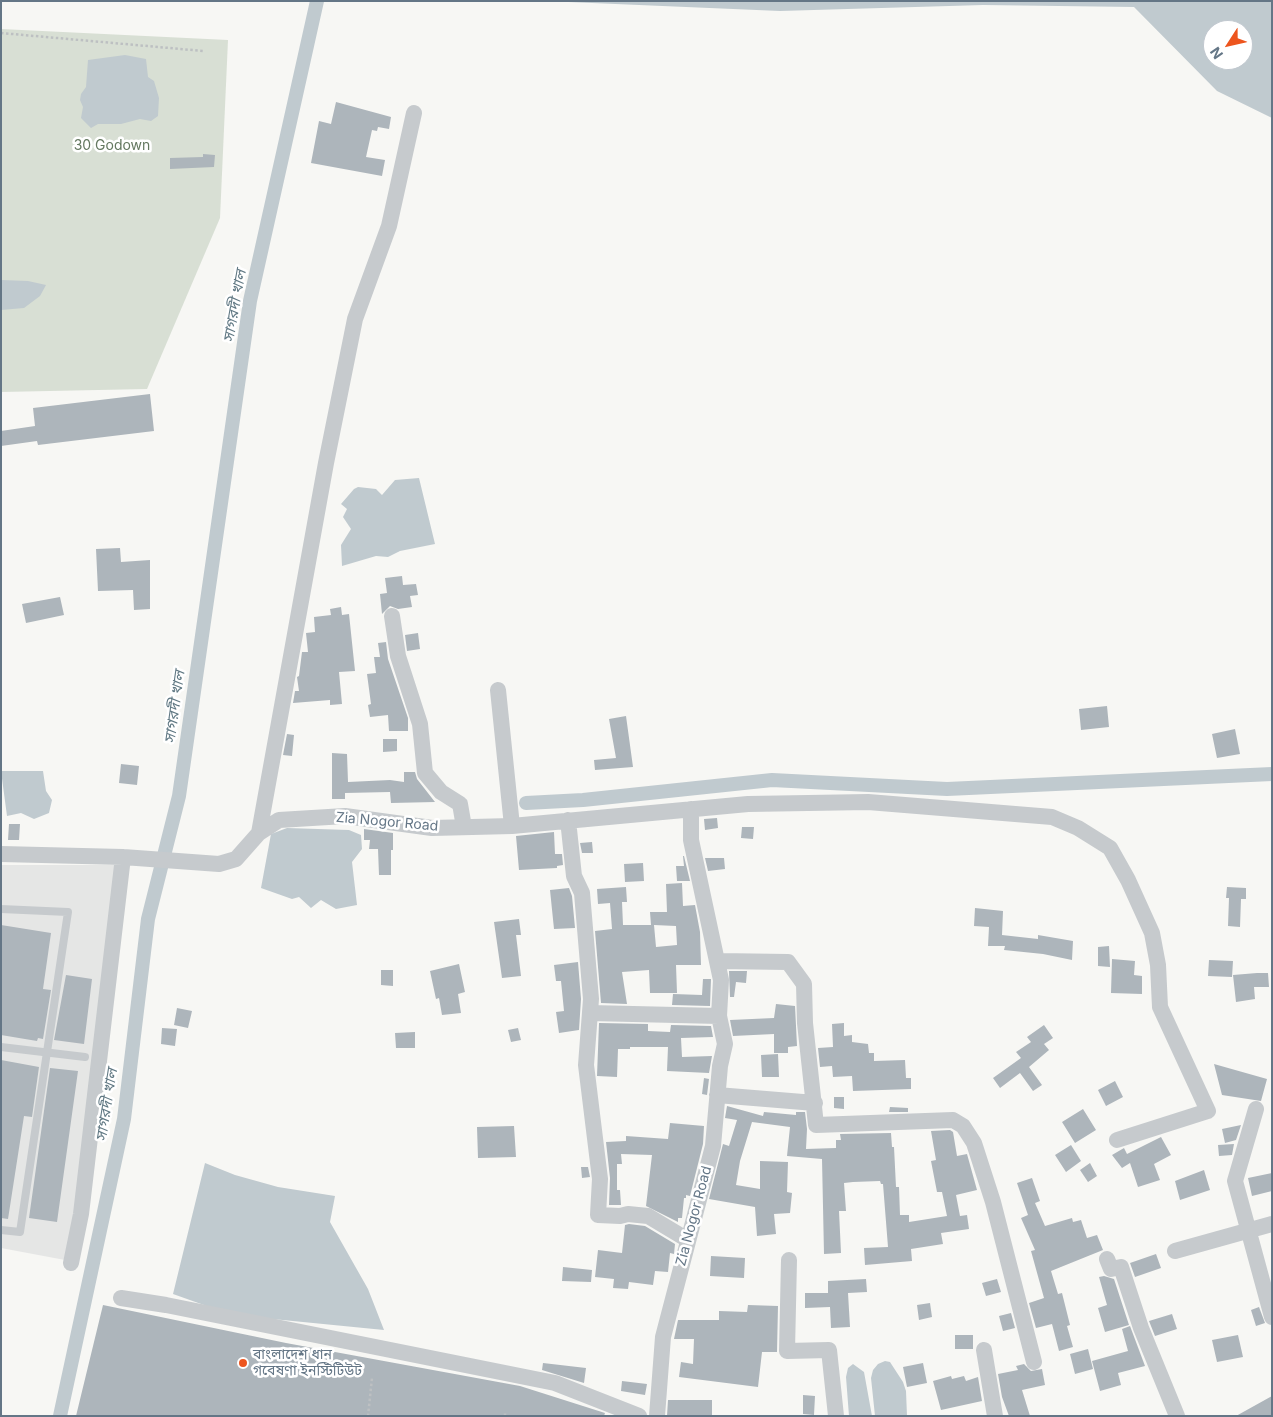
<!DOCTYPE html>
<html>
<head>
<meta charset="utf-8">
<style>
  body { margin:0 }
  #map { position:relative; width:1273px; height:1417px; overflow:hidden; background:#f7f7f4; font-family:Inter,sans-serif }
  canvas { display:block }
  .frame { position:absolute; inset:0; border:2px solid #647686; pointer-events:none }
  .north { position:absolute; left:1203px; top:20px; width:50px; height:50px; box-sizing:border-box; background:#fff; border:1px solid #c1c8cf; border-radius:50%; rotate:235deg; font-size:14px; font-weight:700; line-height:20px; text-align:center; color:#647686 }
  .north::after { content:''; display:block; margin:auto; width:18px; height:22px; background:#ed551e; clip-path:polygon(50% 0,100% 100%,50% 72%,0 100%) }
</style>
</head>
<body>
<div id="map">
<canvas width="1273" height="1417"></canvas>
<div class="frame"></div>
<div class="north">N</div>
</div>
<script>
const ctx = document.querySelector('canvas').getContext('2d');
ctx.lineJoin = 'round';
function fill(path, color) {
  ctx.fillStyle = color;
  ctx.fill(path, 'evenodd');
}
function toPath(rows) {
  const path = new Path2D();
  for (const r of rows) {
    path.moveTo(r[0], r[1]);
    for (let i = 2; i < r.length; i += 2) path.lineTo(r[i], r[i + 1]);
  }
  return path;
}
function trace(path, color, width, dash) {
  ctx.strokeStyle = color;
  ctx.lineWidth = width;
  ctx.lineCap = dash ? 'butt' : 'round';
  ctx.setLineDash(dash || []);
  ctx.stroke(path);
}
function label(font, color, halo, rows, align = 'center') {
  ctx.font = font + ' Inter,"Noto Sans Bengali",sans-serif';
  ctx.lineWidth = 5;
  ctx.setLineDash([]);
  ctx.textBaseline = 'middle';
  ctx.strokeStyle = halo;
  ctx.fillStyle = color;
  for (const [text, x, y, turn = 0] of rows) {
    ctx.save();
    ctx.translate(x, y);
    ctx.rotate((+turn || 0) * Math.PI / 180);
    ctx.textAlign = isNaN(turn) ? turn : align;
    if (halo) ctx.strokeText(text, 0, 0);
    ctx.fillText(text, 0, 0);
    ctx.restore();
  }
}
const built = toPath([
  [1,865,121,865,82,1168,65,1260,1,1248]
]);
const green = toPath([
  [1,29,228,40,220,218,147,389,1,392]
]);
const water = toPath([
  [545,1,1272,1,1272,118,1217,91,1134,7,983,5,780,11],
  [1213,30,1243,30,1243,60,1213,60],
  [125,55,146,59,148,77,154,81,159,98,158,116,151,121,140,119,121,124,98,124,91,128,81,118,83,107,80,100,81,94,86,87,88,60],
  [1,280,28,281,46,285,40,296,24,308,1,310],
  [419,478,435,544,400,551,388,557,376,556,342,566,341,545,351,529,343,517,347,509,341,504,354,489,358,487,376,489,382,495,395,480],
  [1,771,43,771,46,791,52,800,49,813,34,819,21,813,7,816],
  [287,828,349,830,361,835,362,849,352,862,357,905,336,909,321,900,311,908,299,897,292,899,261,888,271,834],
  [205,1163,235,1175,278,1187,335,1196,330,1222,368,1289,384,1330,232,1315,173,1294],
  [885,1361,890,1362,903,1382,906,1391,907,1416,875,1416,871,1378,873,1370,878,1364],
  [853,1364,864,1372,872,1416,849,1416,846,1377,848,1368]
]);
const canal = toPath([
  [526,803,583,800,772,780,947,789,1272,774],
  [60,1416,124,1119,148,919,179,796,250,301,317,1]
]);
const building = toPath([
  [336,102,391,117,389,129,378,127,377,131,372,130,366,157,385,160,382,176,311,163,319,121,331,124],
  [203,154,215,155,214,167,170,169,170,158,203,157],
  [150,394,154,431,38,445,37,441,1,446,1,431,35,426,33,408],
  [120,548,121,562,150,560,150,609,134,610,133,590,98,591,96,549],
  [402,576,403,585,416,584,418,595,410,596,412,607,398,609,390,606,382,614,380,594,387,593,385,578],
  [60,597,64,615,26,623,22,604],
  [341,607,342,615,349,614,355,671,339,672,342,704,330,705,330,700,293,703,295,691,299,691,297,677,299,676,302,652,308,652,306,633,315,632,314,617,331,615,330,609],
  [418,633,420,649,407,651,405,635],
  [386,642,388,659,408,718,408,731,389,731,388,715,370,717,368,705,371,704,367,674,376,673,374,657,380,657,378,643],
  [1107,706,1109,727,1081,730,1079,709],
  [626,716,633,767,595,770,594,760,616,758,609,719],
  [1235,729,1240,754,1217,758,1212,734],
  [287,734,294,735,292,756,283,755],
  [383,739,397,739,397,751,383,752],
  [332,753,347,754,348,782,390,780,404,782,404,772,415,772,417,779,435,802,391,803,390,792,345,793,345,799,332,799],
  [121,764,139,766,137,785,119,783],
  [717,818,718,828,705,830,704,819],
  [9,824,20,824,19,840,8,840],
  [742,827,754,827,753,839,741,838],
  [364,829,393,833,393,850,391,850,391,875,379,875,378,849,369,849,370,840,364,840],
  [554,832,555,854,562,854,563,865,557,866,557,868,519,870,516,836],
  [592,842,593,853,582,853,580,843],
  [683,856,684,856,690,881,677,881,676,866,684,866],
  [705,858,724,858,725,869,708,871],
  [643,863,644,881,625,882,624,864],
  [682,883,683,906,695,905,700,932,701,965,676,965,677,993,650,993,649,970,622,972,627,1004,601,1003,595,931,612,929,610,903,598,904,597,889,626,887,627,902,622,902,623,925,651,925,650,912,667,912,666,884],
  [654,925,676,926,677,945,656,947],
  [1227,887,1246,888,1246,899,1241,899,1240,927,1228,926,1229,898,1226,898],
  [569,888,572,896,575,928,554,929,550,890],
  [975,908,1003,911,1002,935,1038,939,1038,935,1073,941,1072,960,1043,954,1004,950,1005,946,988,946,989,927,974,926],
  [519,919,521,935,516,935,521,976,502,978,494,922],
  [1,925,51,933,43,989,51,990,43,1039,38,1038,37,1041,1,1035],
  [1109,946,1110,967,1098,966,1098,947],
  [1112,959,1135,961,1134,975,1142,976,1142,994,1111,993],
  [1209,960,1233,961,1232,977,1208,976],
  [578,962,581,999,579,1030,559,1033,556,1012,564,1011,561,981,556,981,554,965],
  [459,964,465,992,458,994,461,1013,442,1015,439,998,436,999,430,971],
  [381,970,393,970,393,986,381,985],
  [729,971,747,971,746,983,736,982,734,997,730,997],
  [1257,973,1268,973,1269,987,1254,987,1255,999,1236,1002,1233,975],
  [66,975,92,979,84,1044,54,1040],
  [703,979,711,979,710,1006,672,1005,673,994,702,995],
  [776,1004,795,1006,797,1046,788,1047,788,1053,774,1053,774,1034,733,1036,730,1020,774,1018],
  [177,1008,192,1011,188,1028,174,1025],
  [599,1023,648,1024,648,1031,670,1032,671,1025,711,1026,713,1037,681,1038,682,1057,712,1056,709,1073,667,1071,668,1047,630,1047,630,1049,618,1049,617,1077,597,1076],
  [844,1023,844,1036,852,1035,852,1042,868,1044,869,1053,874,1053,874,1061,905,1060,906,1078,911,1078,911,1089,853,1091,852,1076,833,1077,832,1066,820,1067,818,1048,833,1047,832,1024],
  [1044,1025,1053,1038,1044,1044,1049,1050,1029,1067,1042,1085,1033,1091,1020,1073,1000,1088,993,1078,1021,1058,1016,1052,1031,1042,1027,1037],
  [162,1028,177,1029,175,1046,161,1044],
  [518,1028,521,1040,511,1042,508,1030],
  [415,1032,415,1048,396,1048,395,1033],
  [778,1054,779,1077,762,1077,761,1055],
  [1,1060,39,1067,32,1117,24,1116,8,1219,1,1218],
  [1214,1064,1267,1079,1261,1101,1222,1095],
  [50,1068,78,1071,57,1222,29,1218],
  [704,1078,709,1079,707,1095,702,1094],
  [1115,1081,1123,1097,1106,1106,1098,1090],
  [834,1097,844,1097,844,1109,834,1108],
  [727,1106,763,1116,764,1112,796,1115,796,1112,805,1112,807,1129,806,1149,836,1148,836,1140,841,1140,840,1134,891,1133,892,1147,894,1147,896,1187,899,1187,900,1215,909,1215,909,1222,947,1216,942,1192,937,1192,931,1161,936,1160,931,1131,950,1130,953,1132,957,1156,967,1154,977,1190,956,1195,960,1216,967,1215,969,1229,941,1233,943,1244,911,1249,912,1261,865,1265,864,1248,888,1247,883,1184,881,1184,880,1181,853,1182,844,1183,846,1211,839,1211,841,1253,824,1254,822,1159,787,1156,790,1127,752,1122,740,1161,736,1185,760,1189,760,1161,788,1162,787,1192,792,1193,790,1213,774,1214,776,1234,757,1236,755,1207,709,1199,723,1144,729,1146,737,1120,725,1118],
  [890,1107,908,1108,908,1112,889,1112],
  [1083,1109,1096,1130,1075,1143,1062,1122],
  [670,1123,704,1126,703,1144,690,1196,686,1195,686,1198,684,1198,682,1218,678,1218,678,1222,646,1206,652,1155,621,1154,622,1164,617,1164,617,1190,620,1190,621,1205,609,1205,610,1178,606,1142,626,1141,626,1136,668,1139],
  [1241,1125,1236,1140,1225,1143,1222,1129],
  [514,1126,516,1157,478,1158,477,1127],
  [1161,1137,1171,1155,1154,1164,1160,1180,1138,1187,1130,1163,1122,1168,1112,1155,1124,1148,1127,1154],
  [1234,1144,1232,1155,1219,1156,1218,1145],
  [1071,1145,1081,1161,1066,1172,1055,1155],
  [1090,1163,1097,1176,1088,1182,1080,1170],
  [581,1167,588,1167,590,1177,582,1178],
  [1204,1170,1210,1190,1180,1200,1175,1181],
  [1272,1173,1272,1191,1252,1196,1248,1178],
  [1032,1178,1040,1201,1035,1203,1045,1226,1072,1218,1073,1222,1081,1220,1087,1238,1097,1235,1103,1250,1051,1271,1058,1294,1062,1293,1070,1325,1067,1326,1073,1347,1059,1351,1052,1324,1036,1328,1029,1303,1044,1298,1031,1251,1035,1250,1021,1218,1028,1215,1017,1183],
  [629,1224,645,1226,675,1244,674,1254,670,1253,668,1272,655,1271,653,1285,629,1282,628,1289,613,1288,614,1279,595,1277,598,1250,622,1253,625,1225],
  [1156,1254,1161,1268,1135,1277,1130,1263],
  [711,1256,745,1258,744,1278,710,1276],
  [563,1267,592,1270,591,1282,562,1281],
  [1104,1276,1114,1279,1129,1325,1105,1332,1098,1308,1107,1305,1099,1277],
  [866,1279,867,1292,848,1293,850,1327,831,1328,830,1307,805,1308,805,1293,828,1293,828,1281],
  [997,1279,1001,1292,986,1296,982,1283],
  [930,1303,932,1317,919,1320,917,1305],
  [103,1305,286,1343,520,1386,605,1413,604,1416,76,1416],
  [748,1305,778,1306,777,1352,762,1352,758,1387,679,1377,681,1362,693,1364,694,1339,674,1339,678,1320,719,1320,719,1311,747,1312],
  [1259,1307,1265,1323,1256,1326,1251,1310],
  [1011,1313,1015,1328,1003,1331,999,1316],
  [1172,1314,1177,1329,1155,1336,1149,1321],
  [1130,1326,1145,1366,1118,1373,1121,1385,1100,1391,1092,1361,1128,1351,1122,1329],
  [955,1335,973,1335,973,1349,955,1349],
  [1238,1335,1243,1357,1217,1362,1212,1340],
  [1088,1349,1093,1369,1075,1374,1070,1354],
  [543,1363,586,1368,584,1383,542,1370],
  [923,1363,927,1383,907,1387,903,1367],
  [1024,1364,1031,1371,1042,1369,1045,1385,1022,1390,1030,1416,1009,1416,1002,1397,998,1374,1018,1370,1016,1366],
  [951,1376,952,1379,964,1376,966,1381,978,1377,982,1401,941,1410,933,1381],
  [622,1381,647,1384,645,1395,621,1391],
  [803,1395,815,1396,814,1415,803,1414],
  [1272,1396,1272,1416,1236,1416],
  [668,1400,712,1400,712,1416,667,1416]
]);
const path = toPath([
  [1,33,203,51],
  [368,1416,372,1378],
  [505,1416,505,1411]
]);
const lane = toPath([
  [1,909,68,912,20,1232,1,1230],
  [1,1047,85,1057]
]);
const street = toPath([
  [392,616,398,656,420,724,425,773,441,792,460,804,464,827],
  [498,690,512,826],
  [568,820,574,876,582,893,591,999,586,1065,600,1179,598,1215,620,1216,628,1214,648,1216,688,1240],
  [259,833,326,463,355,319,389,226,414,113],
  [1,854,123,857,219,864,236,859,259,833,279,820,345,816,432,828,512,826,748,804,868,802,1052,817,1078,828,1110,848,1128,880,1152,933,1158,965,1160,1007,1208,1111,1117,1140],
  [718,961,788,962,804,984,805,1023,816,1125,953,1120,963,1126,974,1143,993,1202,1034,1362],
  [590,1013,719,1016],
  [717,1095,815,1103],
  [1256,1109,1235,1181,1272,1317],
  [1175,1251,1272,1224],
  [1107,1259,1111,1269,1121,1267,1141,1328,1177,1416],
  [789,1260,787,1351,829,1350,836,1416],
  [71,1263,81,1214,123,857],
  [121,1298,166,1305,555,1383,639,1416],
  [984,1350,995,1416],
  [657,1416,663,1337,713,1146,720,1066,725,1044,719,1016,721,980,691,840,691,809]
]);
const markers = [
  [243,1363,5,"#ed551e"]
];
const parkNames = [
  ["30 Godown",112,146]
];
const streetNames = [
  ["Zia Nogor Road",387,822,5],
  ["Zia Nogor Road",694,1216,-75]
];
const poiNames = [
  ["বাংলাদেশ ধান",253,1355],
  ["গবেষণা ইনস্টিটিউট",253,1371]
];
const waterNames = [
  ["সাগরদী খাল",235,306,-80],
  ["সাগরদী খাল",175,707,-82],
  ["সাগরদী খাল",107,1105,-81]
];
fill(built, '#e5e6e5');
fill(green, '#d8dfd4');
fill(water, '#c0cacf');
trace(canal, '#c0cacf', 14);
fill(building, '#adb5bb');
trace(path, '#bdc0c2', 2.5, [2.5, 2.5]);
trace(lane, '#c6cacd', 8);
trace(street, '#c6cacd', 16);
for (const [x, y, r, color] of markers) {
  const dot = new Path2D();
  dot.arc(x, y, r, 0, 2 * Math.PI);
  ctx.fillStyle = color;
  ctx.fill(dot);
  trace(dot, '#fff', 2);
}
label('14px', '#647860', '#fff', parkNames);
label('14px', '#647686', '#fff', streetNames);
label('14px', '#647686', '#fff', poiNames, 'left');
label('italic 15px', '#607883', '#fff', waterNames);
</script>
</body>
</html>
